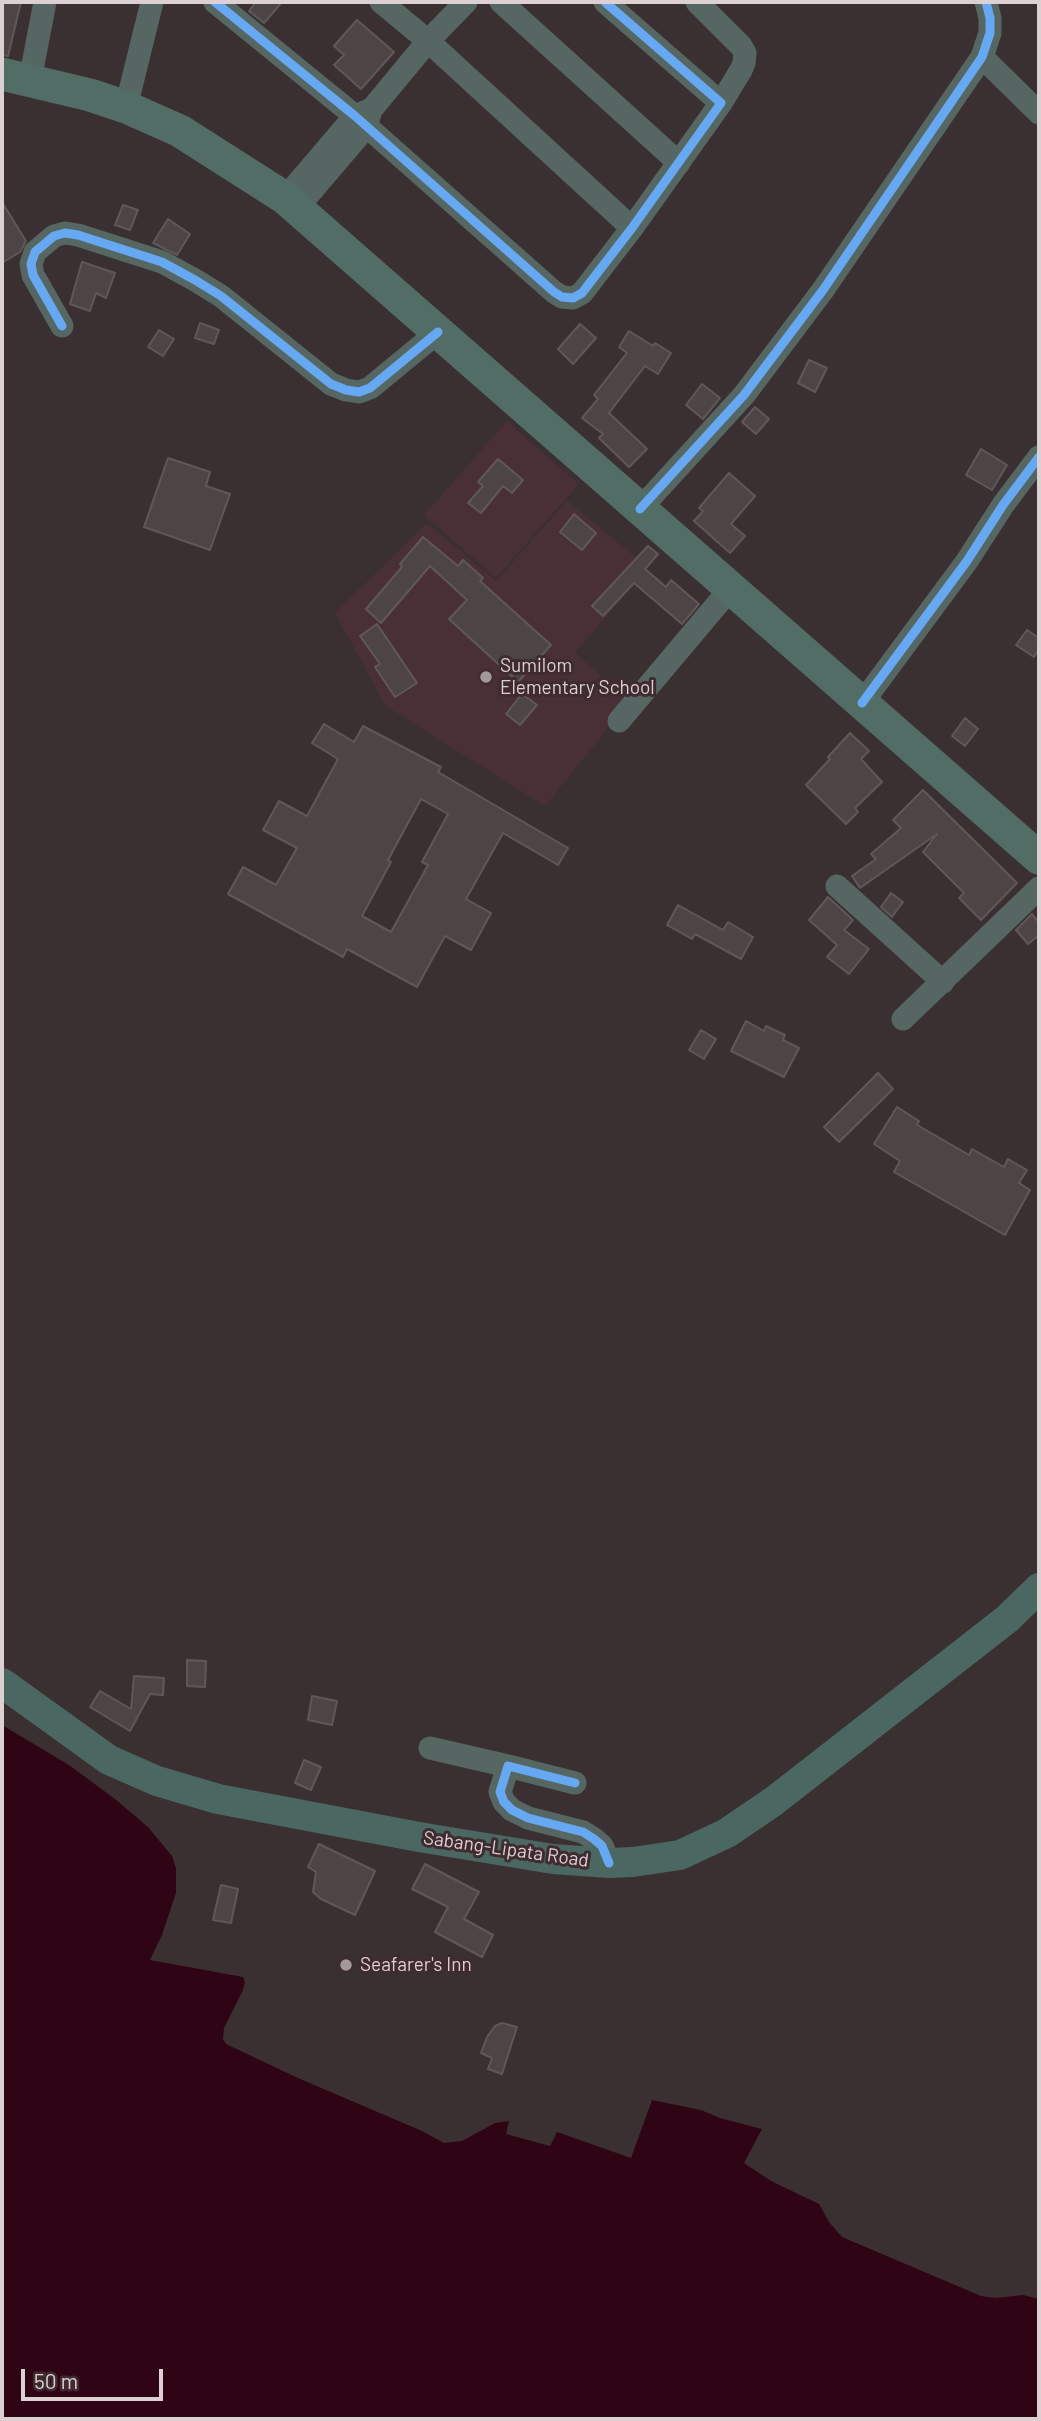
<!DOCTYPE html>
<html>
<head>
<meta charset="utf-8">
<style>
  body { margin:0 }
  #map { position:relative; width:1041px; height:2421px; overflow:hidden; background:#3a3032; font-family:Barlow,sans-serif }
  canvas { display:block }
  .frame { position:absolute; inset:0; border:4px solid #ddd0d3; pointer-events:none }
  .scale { position:absolute; left:21px; top:2369px; width:142px; height:32px; box-sizing:border-box; border:4px solid #ddd0d3; border-top:0; padding-left:9px; font-size:21px; line-height:24px; white-space:nowrap; color:#ddd0d3; -webkit-text-stroke:5px #3f2b30; paint-order:stroke }
</style>
</head>
<body>
<div id="map">
<canvas width="1041" height="2421"></canvas>
<div class="frame"></div>
<div class="scale">50 m</div>
</div>
<script>
const ctx = document.querySelector('canvas').getContext('2d');
ctx.lineJoin = 'round';
function fill(path, color) {
  ctx.fillStyle = color;
  ctx.fill(path, 'evenodd');
}
function toPath(rows) {
  const path = new Path2D();
  for (const r of rows) {
    path.moveTo(r[0], r[1]);
    for (let i = 2; i < r.length; i += 2) path.lineTo(r[i], r[i + 1]);
  }
  return path;
}
function trace(path, color, width, dash) {
  ctx.strokeStyle = color;
  ctx.lineWidth = width;
  ctx.lineCap = dash ? 'butt' : 'round';
  ctx.setLineDash(dash || []);
  ctx.stroke(path);
}
function label(font, color, halo, rows, align = 'center') {
  ctx.font = font + ' Barlow,sans-serif';
  ctx.lineWidth = 6;
  ctx.setLineDash([]);
  ctx.textBaseline = 'middle';
  ctx.strokeStyle = halo;
  ctx.fillStyle = color;
  for (const [text, x, y, turn = 0] of rows) {
    ctx.save();
    ctx.translate(x, y);
    ctx.rotate((+turn || 0) * Math.PI / 180);
    ctx.textAlign = isNaN(turn) ? turn : align;
    if (halo) ctx.strokeText(text, 0, 0);
    ctx.fillText(text, 0, 0);
    ctx.restore();
  }
}
const built = toPath([
  [507,421,579,484,496,578,424,515],
  [567,500,648,568,575,653,630,701,545,806,386,706,335,613,427,523,496,581]
]);
const water = toPath([
  [2,1725,69,1765,115,1799,148,1827,172,1856,176,1868,176,1893,162,1935,150,1960,243,1977,245,1982,243,1990,224,2028,223,2039,226,2044,298,2078,422,2131,444,2143,462,2141,495,2123,509,2121,506,2134,550,2146,557,2132,631,2158,652,2100,701,2110,720,2118,762,2129,744,2163,771,2181,819,2204,829,2222,842,2237,981,2296,995,2298,1023,2295,1039,2299,1039,2419,2,2419]
]);
const building = toPath([
  [2,2,21,2,8,56,2,55,2,2],
  [256,2,282,2,264,23,249,11,256,2],
  [357,20,394,52,361,89,334,65,344,55,334,46,357,20],
  [2,202,26,241,20,252,2,263,2,202],
  [123,205,138,210,130,230,115,225,123,205],
  [168,219,190,234,177,255,153,243,168,219],
  [82,262,115,273,106,298,96,293,90,311,70,304,82,262],
  [200,323,219,330,214,344,195,338,200,323],
  [580,324,596,338,573,364,558,349,580,324],
  [159,330,174,339,163,356,148,347,159,330],
  [629,331,653,346,655,343,671,353,658,374,645,366,609,413,647,449,629,467,599,438,603,434,582,418,598,399,594,395,627,353,619,347,629,331],
  [809,360,827,368,815,392,798,383,809,360],
  [702,384,720,398,703,419,686,405,702,384],
  [755,407,769,419,756,434,742,422,755,407],
  [981,449,1007,465,992,490,966,475,981,449],
  [168,458,210,472,206,486,230,494,210,550,144,527,168,458],
  [498,459,523,480,512,493,503,486,481,513,468,503,483,486,478,482,498,459],
  [729,473,755,496,731,524,745,536,730,553,694,521,703,511,699,508,729,473],
  [574,514,596,533,582,550,560,532,574,514],
  [423,537,458,566,463,560,483,578,480,581,551,645,518,682,449,619,467,600,430,566,381,623,366,609,402,567,400,564,423,537],
  [648,546,658,554,645,569,666,587,671,580,699,604,682,624,634,583,603,616,592,606,648,546],
  [377,624,417,683,395,697,375,667,380,664,360,636,377,624],
  [1027,630,1039,638,1039,649,1034,657,1016,645,1027,630],
  [522,694,537,705,520,725,506,714,522,694],
  [965,718,978,729,965,746,952,736,965,718],
  [324,724,354,742,363,726,441,767,438,772,568,848,558,865,503,833,466,899,491,913,471,950,445,936,417,987,347,949,343,957,228,894,243,867,276,885,297,848,263,830,279,801,307,816,338,759,312,743,324,724],
  [421,799,448,814,422,862,428,865,391,932,362,916,391,862,388,860,421,799],
  [850,733,869,751,861,759,882,782,855,808,858,812,846,824,806,785,830,759,828,757,850,733],
  [923,790,1017,883,981,920,959,898,964,893,923,852,937,834,860,888,852,876,876,859,871,854,901,828,893,820,923,790],
  [891,893,903,902,892,917,881,907,891,893],
  [828,897,853,920,844,930,869,949,849,974,827,957,837,945,809,920,828,897],
  [678,905,723,930,728,922,753,937,741,959,695,934,692,939,667,925,678,905],
  [1032,914,1039,923,1039,935,1028,944,1016,930,1032,914],
  [746,1021,764,1031,766,1026,785,1035,783,1040,799,1048,784,1077,731,1051,746,1021],
  [701,1030,716,1039,704,1059,689,1050,701,1030],
  [878,1073,893,1089,839,1142,824,1127,878,1073],
  [897,1107,919,1121,917,1125,969,1155,972,1149,1004,1167,1008,1159,1027,1170,1019,1183,1030,1190,1005,1235,894,1172,900,1161,874,1144,897,1107],
  [187,1660,206,1661,205,1687,187,1686,187,1660],
  [134,1676,164,1678,163,1695,150,1694,130,1731,90,1707,100,1691,131,1709,134,1676],
  [312,1696,337,1701,332,1725,308,1720,312,1696],
  [304,1760,321,1767,311,1790,295,1783,304,1760],
  [319,1844,375,1871,355,1915,321,1899,313,1892,316,1872,308,1867,319,1844],
  [425,1864,479,1892,464,1919,493,1935,482,1957,435,1932,448,1907,412,1889,425,1864],
  [221,1885,238,1889,231,1923,213,1920,221,1885],
  [502,2023,517,2027,502,2074,488,2069,492,2058,481,2053,487,2037,495,2026,502,2023]
]);
const minor = toPath([
  [215,2,355,116,554,292,562,297,573,298,582,293,632,228,721,103,605,2],
  [381,2,428,41,632,228],
  [501,2,679,163],
  [697,2,741,46,745,53,744,63,741,70,721,103],
  [982,57,1039,113],
  [30,80,45,2],
  [126,107,152,2],
  [285,198,355,116,369,110],
  [297,208,366,127,371,110,428,41,466,2],
  [62,326,33,275,31,264,35,252,54,236,65,233,78,235,162,262,195,280,221,296,331,384,346,390,359,392,370,388,438,332],
  [640,509,744,395,823,290,982,57,990,33,990,18,986,2],
  [862,703,967,561,1003,505,1039,457],
  [619,721,731,588],
  [837,886,943,982],
  [903,1019,1039,888],
  [430,1748,508,1766],
  [575,1783,508,1766,500,1792,504,1802,512,1810,528,1818,583,1832,594,1839,602,1846,609,1863]
]);
const major = toPath([
  [2,1683,109,1760,157,1781,218,1799,419,1837,553,1859,609,1863,633,1862,680,1855,727,1833,774,1801,1007,1619,1039,1588]
]);
const highway = toPath([
  [2,74,90,95,126,107,180,131,285,198,1039,858]
]);
const cycleway = toPath([
  [215,2,355,116,554,292,562,297,573,298,582,293,632,228,721,103,605,2],
  [62,326,33,275,31,264,35,252,54,236,65,233,78,235,162,262,195,280,221,296,331,384,346,390,359,392,370,388,438,332],
  [640,509,744,395,823,290,982,57,990,33,990,18,986,2],
  [862,703,967,561,1003,505,1039,457],
  [575,1783,508,1766,500,1792,504,1802,512,1810,528,1818,583,1832,594,1839,602,1846,609,1863]
]);
const markers = [
  [486,677,7,"#a4989b"],
  [346,1965,7,"#a4989b"]
];
const poiNames = [
  ["Sumilom",500,666],
  ["Elementary School",500,688],
  ["Seafarer's Inn",360,1965]
];
const streetNames = [
  ["Sabang-Lipata Road",506,1849,8]
];
fill(built, '#483036');
fill(water, '#2f0515');
fill(building, '#4d4446');
trace(building, '#605759', 2);
trace(minor, '#566763', 23);
trace(major, '#4a6761', 30);
trace(highway, '#526c66', 33);
trace(cycleway, '#66a8f1', 9);
for (const [x, y, r, color] of markers) {
  const dot = new Path2D();
  dot.arc(x, y, r, 0, 2 * Math.PI);
  ctx.fillStyle = color;
  ctx.fill(dot);
  trace(dot, '#3f2b30', 2.5);
}
label('19px', '#ddd0d3', '#3f2b30', poiNames, 'left');
label('19px', '#ddd0d3', '#3f2b30', streetNames);
</script>
</body>
</html>
